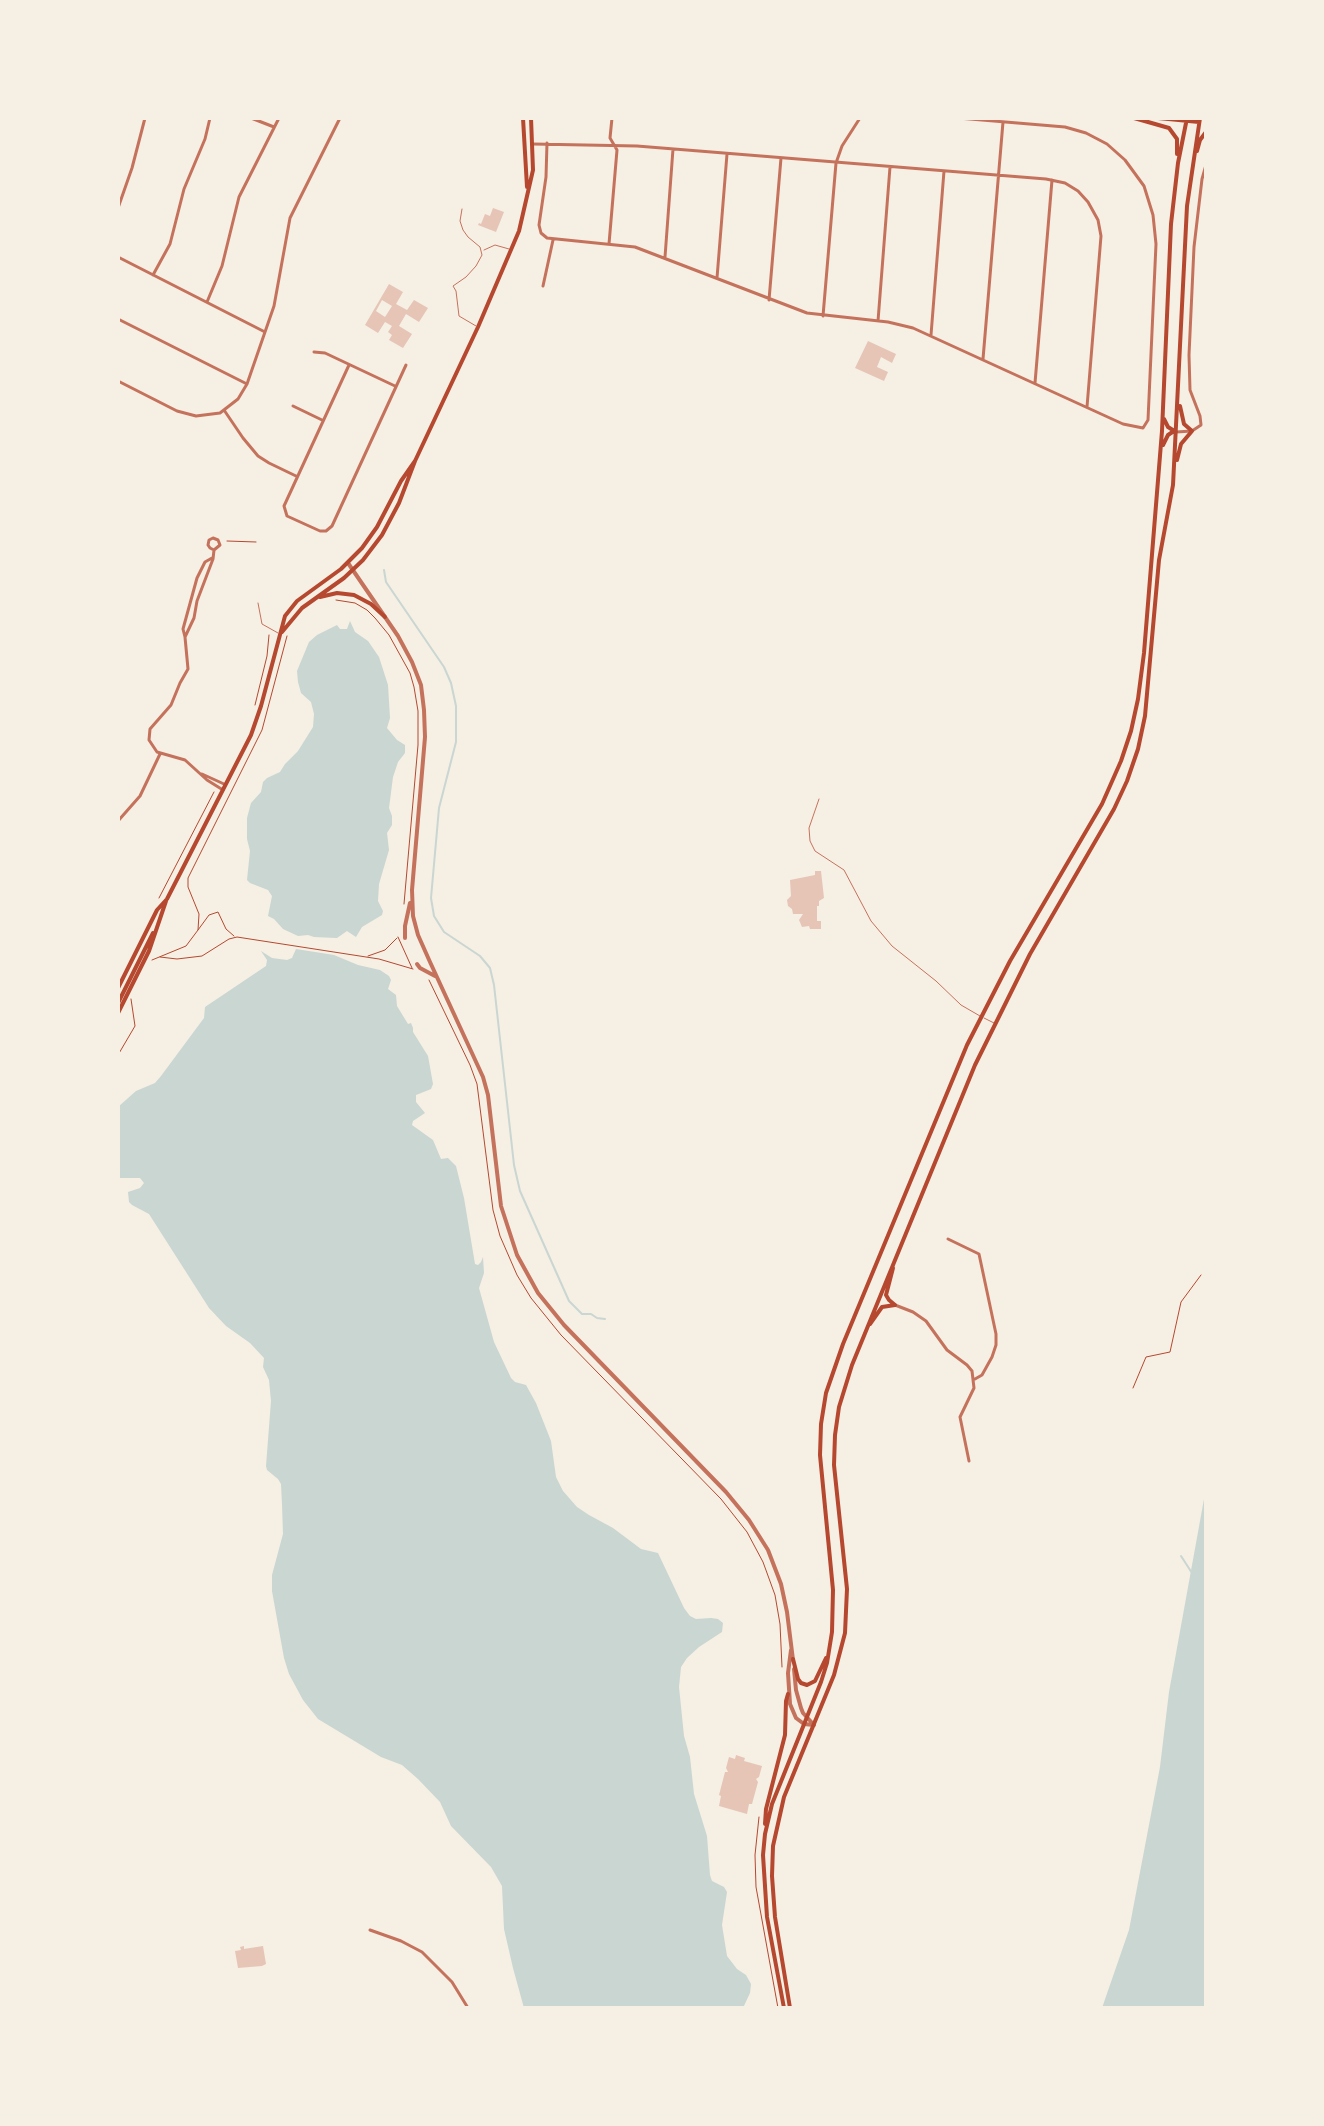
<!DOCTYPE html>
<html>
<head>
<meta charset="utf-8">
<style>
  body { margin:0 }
  #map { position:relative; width:1324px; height:2126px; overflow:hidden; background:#f6efe4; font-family:"Roboto Condensed",sans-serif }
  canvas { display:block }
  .frame { position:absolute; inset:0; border:120px solid #f6efe4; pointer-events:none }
</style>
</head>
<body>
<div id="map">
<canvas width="1324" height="2126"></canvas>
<div class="frame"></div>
</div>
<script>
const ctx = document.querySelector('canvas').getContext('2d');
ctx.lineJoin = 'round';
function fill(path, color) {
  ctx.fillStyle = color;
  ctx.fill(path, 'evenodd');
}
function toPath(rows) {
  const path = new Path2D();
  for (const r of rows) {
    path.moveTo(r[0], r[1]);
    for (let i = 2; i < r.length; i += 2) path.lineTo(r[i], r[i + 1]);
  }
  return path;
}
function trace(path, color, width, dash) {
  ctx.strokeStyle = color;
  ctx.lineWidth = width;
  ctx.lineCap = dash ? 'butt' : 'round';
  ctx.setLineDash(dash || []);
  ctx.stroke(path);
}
const water = toPath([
  [350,621,355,632,368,641,379,657,388,685,390,718,387,728,397,740,405,745,405,753,398,762,393,777,389,808,392,816,392,825,387,833,389,850,379,884,378,901,383,911,382,915,362,927,356,937,347,931,337,938,314,937,308,935,298,936,283,929,274,919,268,916,272,896,268,890,250,883,247,880,250,851,247,839,247,818,251,803,261,792,263,782,267,778,280,772,285,764,298,751,313,727,314,714,311,702,301,693,298,682,297,671,309,642,317,635,337,625,340,629,347,629],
  [296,949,334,955,358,965,380,970,389,976,391,980,388,989,396,995,397,1006,408,1024,411,1023,413,1028,413,1032,428,1056,433,1084,431,1089,416,1095,416,1102,425,1113,413,1121,412,1125,433,1140,441,1159,448,1158,456,1166,464,1198,475,1264,478,1265,481,1262,483,1257,484,1273,479,1288,494,1342,511,1378,515,1382,526,1385,536,1403,551,1441,556,1477,563,1491,577,1507,589,1515,613,1528,641,1549,658,1553,684,1608,690,1616,696,1619,711,1618,718,1619,723,1623,722,1632,699,1647,687,1658,681,1667,679,1687,684,1736,690,1757,694,1794,707,1836,710,1875,712,1881,724,1887,727,1892,722,1925,727,1956,737,1969,746,1975,751,1984,750,1993,743,2008,524,2008,513,1968,504,1929,502,1886,491,1867,451,1826,440,1802,418,1779,402,1765,381,1757,318,1719,303,1700,289,1674,284,1658,272,1591,272,1575,283,1534,282,1504,281,1484,278,1479,267,1470,266,1466,271,1401,269,1380,263,1367,264,1358,250,1343,226,1326,209,1308,149,1214,132,1205,129,1202,128,1192,140,1188,144,1183,140,1178,118,1178,118,1107,136,1091,155,1083,161,1076,204,1018,205,1007,266,966,267,960,261,951,272,958,287,960,292,958],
  [1206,1488,1206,2008,1102,2008,1129,1930,1160,1767,1169,1692]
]);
const stream = toPath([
  [384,570,386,582,444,667,451,683,456,706,456,742,439,808,431,898,434,916,444,932,480,956,490,968,494,985,514,1165,520,1191,569,1301,582,1314,591,1314,597,1318,605,1319],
  [1181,1556,1192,1573]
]);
const building = toPath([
  [493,208,504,212,496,232,478,225,479,223,481,224,485,214,490,216],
  [389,284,403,292,396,304,407,310,414,300,428,308,419,322,406,314,399,326,412,334,403,348,389,340,392,335,388,332,392,326,385,322,378,333,365,325],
  [382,300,392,306,385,317,376,311],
  [868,341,896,354,892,363,881,357,877,367,888,372,884,381,855,368],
  [815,871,821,871,824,898,819,901,819,906,817,906,817,921,821,921,821,929,810,929,809,926,802,927,799,920,803,914,793,914,792,909,788,906,787,900,791,896,790,880,815,875],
  [736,1755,745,1758,744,1761,762,1766,759,1777,756,1779,758,1782,752,1804,749,1804,747,1814,719,1806,721,1796,719,1795,725,1772,728,1772,726,1768,729,1757,735,1759],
  [244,1946,244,1949,263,1946,266,1964,262,1966,238,1968,235,1951,241,1950,240,1947]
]);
const path = toPath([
  [227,541,256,542],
  [336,600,355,603,367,610,375,618,389,635,410,673,414,687,418,711,418,745,404,904],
  [255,705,267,656,269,635],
  [159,898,214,792],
  [198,930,209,915,218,912,226,929,234,936],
  [398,937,412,968],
  [368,956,385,950,397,938],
  [160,957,177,959,202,956,229,939,237,937,379,959,413,969],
  [152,960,186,946,198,930,199,914,188,887,188,878,262,730,287,636],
  [429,980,470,1065,477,1084,493,1210,500,1236,517,1275,531,1298,561,1335,721,1499,747,1532,763,1562,775,1595,780,1624,782,1667],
  [118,1055,135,1026,131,999],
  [1133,1388,1146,1357,1170,1352,1181,1302,1201,1275],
  [759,1817,755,1855,756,1887,778,2008]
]);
const service = toPath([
  [462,209,460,221,463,230,468,237,480,247,482,255,476,266,466,277,453,286,456,291,459,316,476,326],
  [484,250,495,245,509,249],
  [258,603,262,624,278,633],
  [819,799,809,828,810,841,815,851,844,870,871,921,892,946,936,981,961,1005,980,1016],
  [984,1018,994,1023]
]);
const minor = toPath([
  [251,118,274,127],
  [547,143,546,177,539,225,541,233,547,238,635,247,807,313,888,322,913,328,1123,424,1143,428,1148,420,1156,244,1153,215,1144,186,1125,160,1107,144,1086,133,1065,127,958,118],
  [533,144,637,146,1046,179,1065,183,1078,191,1088,202,1098,220,1101,236,1087,407],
  [118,208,132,168,145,118],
  [609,244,617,150,610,138,612,118],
  [118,257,265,332],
  [665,257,673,149],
  [153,275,170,244,184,189,205,139,210,118],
  [717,278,727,154],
  [543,286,553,240],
  [769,300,781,158],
  [207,302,222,266,239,197,279,118],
  [823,316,836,163,842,146,860,118],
  [118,319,247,384],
  [878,321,890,167],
  [931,335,944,171],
  [314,352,325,353,395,386],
  [983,359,1003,122],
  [349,365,284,506,287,516,320,531,326,531,332,526,406,365],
  [118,381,177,411,196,416,220,413,238,399,247,384,274,306,290,218,340,118],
  [1035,383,1052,180],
  [293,406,322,420],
  [224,410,243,438,258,456,269,463,296,476],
  [1176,432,1192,431,1201,425,1200,416,1190,390,1189,355,1194,247,1202,179,1206,165],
  [214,550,210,548,208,545,209,540,213,538,218,540,220,545,214,550,213,559,197,601,194,618,185,637,188,669,180,683,171,705,150,729,149,740,157,752,185,760,207,780,223,790],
  [185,637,183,629,197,578,205,562,212,558],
  [202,774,224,784],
  [118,821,140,796,160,754],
  [948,1239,979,1254,996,1334,996,1345,992,1357,982,1375,975,1379],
  [895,1305,913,1312,926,1321,947,1350,967,1365,972,1371,974,1388,960,1417,969,1461],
  [370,1930,401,1941,422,1952,452,1982,468,2008]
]);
const tertiary = toPath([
  [348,563,398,636,412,662,421,685,424,710,425,737,412,890,413,916,418,935,430,962,483,1077,488,1095,501,1206,517,1255,538,1293,564,1325,726,1492,749,1520,768,1550,781,1584,787,1612,793,1660],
  [405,938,405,926,410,903],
  [417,964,420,968,435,976],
  [791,1650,788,1673,790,1704,796,1718,804,1724,814,1725],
  [794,1669,796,1690,801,1708,803,1713,814,1725]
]);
const secondary = toPath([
  [523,118,527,187],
  [320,597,337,593,354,595,371,604,385,617],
  [282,632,302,608,344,578,363,560,382,535,399,503,415,461,478,327,519,231,533,170,531,118],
  [118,988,157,910,167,899,251,735,261,706,285,616,297,601,341,569,362,548,377,527,401,481,415,461],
  [118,1003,153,933],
  [118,1013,149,951,166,901]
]);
const primary = toPath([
  [1134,118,1169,128,1177,139,1177,154],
  [1158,118,1199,122],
  [1197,151,1200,140,1206,132],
  [1164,419,1168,427,1176,432],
  [1163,445,1168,435,1174,431],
  [1177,460,1181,444,1192,431,1184,424,1180,406],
  [893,1268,886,1295,889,1300,895,1305],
  [870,1324,882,1307,895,1305],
  [793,1659,798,1679,801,1683,807,1685,815,1681,826,1658],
  [765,1824,766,1809,785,1735,786,1701,788,1694],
  [784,2008,767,1917,763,1855,765,1834,772,1804,821,1682,827,1663,832,1632,833,1590,820,1455,821,1424,826,1393,843,1344,967,1045,1010,961,1102,804,1121,761,1131,731,1138,699,1144,653,1162,431,1171,224,1178,163,1187,118],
  [790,2008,775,1917,772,1876,773,1846,784,1797,834,1675,845,1633,847,1589,834,1465,835,1435,839,1407,852,1365,975,1065,1030,954,1114,809,1127,781,1138,749,1145,716,1159,560,1173,485,1187,206,1200,118]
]);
fill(water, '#c9d6d2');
trace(stream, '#c9d6d2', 2);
fill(building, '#e6c5b7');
trace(path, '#b5482f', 1);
trace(service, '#c5725c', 1);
trace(minor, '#c5725c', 3);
trace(tertiary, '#c5725c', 4);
trace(secondary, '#b5482f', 4);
trace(primary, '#b5482f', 4);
</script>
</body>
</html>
